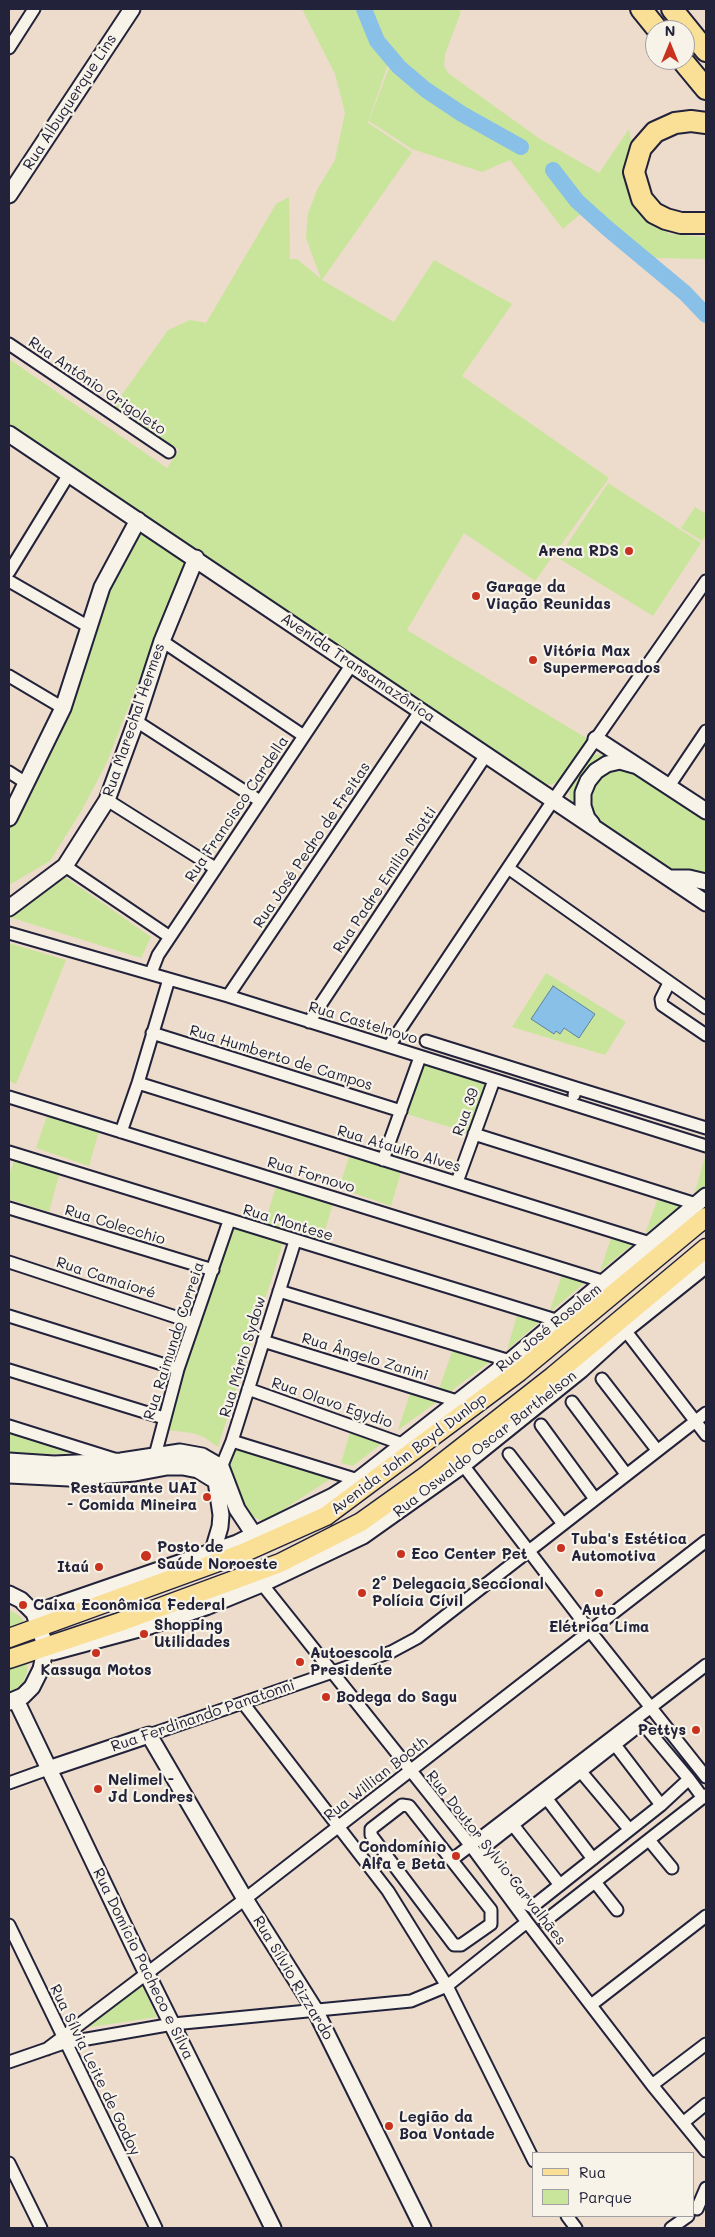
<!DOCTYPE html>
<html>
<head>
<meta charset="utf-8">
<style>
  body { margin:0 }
  #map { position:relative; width:715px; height:2237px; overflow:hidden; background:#eddccb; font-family:Mali,sans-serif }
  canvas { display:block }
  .frame { position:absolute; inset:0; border:10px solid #22223b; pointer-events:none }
  .legend { position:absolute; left:532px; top:2152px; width:162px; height:65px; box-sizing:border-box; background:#f7f3e8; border:1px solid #a29fa3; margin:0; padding:6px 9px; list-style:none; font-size:15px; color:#22223b }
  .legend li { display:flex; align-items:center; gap:10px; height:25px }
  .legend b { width:25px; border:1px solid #a29fa3 }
  .north { position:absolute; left:645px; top:20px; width:50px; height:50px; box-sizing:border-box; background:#f7f3e8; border:1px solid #a29fa3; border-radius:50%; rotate:0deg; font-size:14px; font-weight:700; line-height:20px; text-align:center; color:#22223b }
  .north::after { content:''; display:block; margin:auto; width:18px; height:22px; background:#c8321e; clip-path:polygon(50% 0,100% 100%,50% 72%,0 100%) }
</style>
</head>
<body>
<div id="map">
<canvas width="715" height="2237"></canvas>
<div class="frame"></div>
<ul class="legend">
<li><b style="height:6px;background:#fadf96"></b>Rua</li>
<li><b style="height:14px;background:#c9e59c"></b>Parque</li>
</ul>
<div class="north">N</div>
</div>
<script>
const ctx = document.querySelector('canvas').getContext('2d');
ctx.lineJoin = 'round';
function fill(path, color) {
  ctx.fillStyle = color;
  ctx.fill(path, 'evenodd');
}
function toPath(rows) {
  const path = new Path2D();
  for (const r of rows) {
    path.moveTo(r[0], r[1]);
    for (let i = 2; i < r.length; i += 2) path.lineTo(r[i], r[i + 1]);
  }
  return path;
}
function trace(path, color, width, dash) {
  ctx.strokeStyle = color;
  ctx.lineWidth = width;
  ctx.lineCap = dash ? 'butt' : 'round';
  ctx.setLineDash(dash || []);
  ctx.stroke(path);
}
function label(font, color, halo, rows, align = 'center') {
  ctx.font = font + ' Mali,sans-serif';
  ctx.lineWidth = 4.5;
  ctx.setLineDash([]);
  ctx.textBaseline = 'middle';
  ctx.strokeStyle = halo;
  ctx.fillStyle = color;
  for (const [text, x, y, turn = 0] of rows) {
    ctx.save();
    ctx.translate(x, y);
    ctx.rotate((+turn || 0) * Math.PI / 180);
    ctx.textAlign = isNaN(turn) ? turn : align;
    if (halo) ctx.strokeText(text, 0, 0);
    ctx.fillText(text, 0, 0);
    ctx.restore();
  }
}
const green = toPath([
  [302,9,363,9,374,46,388,64,368,123,412,152,322,280,394,322,434,260,512,304,462,376,609,478,535,581,464,533,407,630,588,739,561,780,550,785,542,784,9,428,9,359,167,468,179,450,114,406,168,330,190,320,206,323,276,204,289,197,290,259,297,259,321,279,306,238,308,213,318,188,335,160,345,113,335,74],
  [371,9,458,9,461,12,445,54,444,66,448,73,540,139,599,173,629,129,643,211,670,234,706,237,706,259,652,258,591,205,563,229,510,160,482,172,412,149,369,121,393,57,377,30],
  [608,483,701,543,653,616,558,558],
  [695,507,706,514,706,535,702,541,681,528],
  [144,530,182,556,183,567,107,762,83,808,50,861,9,885,9,828,87,661,106,585,136,532],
  [600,754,614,760,599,767,581,810,571,802,569,794,571,786,593,755],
  [622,764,706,815,706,879,676,874,589,814,586,793,597,773],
  [64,876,151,937,141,958,9,917,9,909],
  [9,943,66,960,16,1084,9,1081],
  [546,973,626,1022,605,1055,512,1027],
  [419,1061,486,1082,470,1133,403,1113],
  [48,1113,99,1131,89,1166,36,1148],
  [350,1154,402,1169,391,1206,339,1188],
  [706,1154,706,1185,694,1195],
  [15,1158,60,1172,49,1212,9,1199,9,1175],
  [276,1186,333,1204,322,1240,265,1223],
  [659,1195,685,1202,645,1234],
  [228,1226,283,1243,218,1447,204,1437,192,1433,167,1430,179,1378],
  [612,1235,637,1241,600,1271],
  [563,1272,589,1279,549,1313],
  [518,1312,543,1319,507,1350],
  [454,1346,495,1358,450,1392,439,1389],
  [411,1390,441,1399,398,1430],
  [352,1426,390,1437,353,1466,341,1463],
  [9,1433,70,1453,9,1456],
  [234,1446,335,1476,264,1522,244,1512,227,1472],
  [9,1610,20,1616,28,1628,9,1635],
  [28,1656,27,1673,22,1684,9,1694,9,1663],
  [141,1983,157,2017,78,2029]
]);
const water = toPath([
  [553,986,595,1014,579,1038,564,1028,560,1034,556,1031,554,1034,531,1019,553,986]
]);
const river = toPath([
  [364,9,377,41,399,67,426,90,462,114,521,147],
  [553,170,577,201,607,228,685,293,706,315]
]);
const street = toPath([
  [9,48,34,9],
  [9,344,169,452],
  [9,572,69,474],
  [9,581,89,627],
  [162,641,304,736],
  [9,676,63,708],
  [136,721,260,801],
  [9,772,26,783],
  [669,786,706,731],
  [107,800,215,868],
  [65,866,170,937],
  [508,868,706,1008],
  [9,933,228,996,706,1146],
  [151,973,158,955,352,664],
  [669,983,661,999,662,1005,706,1035],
  [228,996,421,710],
  [309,1022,486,755],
  [152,1033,401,1111],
  [426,1041,576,1088],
  [389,1046,554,799,706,581],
  [138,1083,650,1243],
  [574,1095,576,1088,706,1128],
  [9,1097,605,1282],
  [121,1132,138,1083,169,979],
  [474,1134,696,1204],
  [9,1152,559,1321],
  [383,1160,420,1057],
  [457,1182,494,1080],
  [9,1208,213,1270],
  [9,1262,194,1323],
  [279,1291,510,1361],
  [9,1316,178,1369],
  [625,1330,706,1435],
  [263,1341,457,1401],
  [9,1370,164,1418],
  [602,1379,657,1450],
  [248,1389,405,1445],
  [572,1402,626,1474],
  [541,1425,595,1499],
  [9,1426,114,1459],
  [232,1441,358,1480],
  [509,1454,563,1524],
  [153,1463,178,1369,229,1221],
  [463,1465,590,1631,706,1777],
  [218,1475,232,1441,295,1241],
  [262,1584,471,1846,527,1922,652,2085,706,2151],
  [243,1703,388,1891,447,1986,534,2161],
  [149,1735,391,1652,417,1638,706,1413],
  [616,1746,661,1805],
  [577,1767,629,1829],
  [689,1779,648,1730,640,1725,486,1846,485,1851,523,1902,532,1907,661,1805,689,1779,703,1798],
  [9,1783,48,1769],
  [547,1799,593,1859],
  [402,1805,409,1806,491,1910,491,1924,461,1945,454,1945,371,1835,371,1829,402,1805],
  [513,1825,560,1885],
  [649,1840,672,1868],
  [458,1855,706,1665],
  [595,1882,617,1910],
  [545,1921,706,1795],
  [9,1925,156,2228],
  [591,2005,706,1916],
  [47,2049,245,1899,706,1541],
  [9,2062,64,2043,173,2024,411,2001,447,1986,527,1922],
  [652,2085,706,2044],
  [684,2122,706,2104],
  [9,2163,41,2228],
  [697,2209,706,2188],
  [567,2216,576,2228],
  [671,2228,688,2216]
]);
const secondary = toPath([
  [9,195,132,9],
  [9,434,706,903],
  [596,739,706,811],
  [9,818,63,708,102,587,138,520],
  [592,824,587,818,583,806,583,793,588,781,596,771,607,764,620,761,634,765],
  [670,878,689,878,706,882],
  [9,908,65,866,107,800,136,721,162,641,196,558],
  [9,1461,54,1464,121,1461,180,1452,202,1456,221,1467,237,1509,255,1536],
  [9,1475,69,1478,135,1473,167,1467,183,1467,198,1470,216,1481,221,1515,220,1527,212,1554],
  [9,1594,21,1600,34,1613,43,1639,44,1655,41,1669,32,1687,23,1696,9,1702],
  [34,1613,237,1543,333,1496,358,1480,510,1361,706,1196],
  [53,1652,150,1626,206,1607,262,1584,363,1536,463,1465,581,1370,625,1330,706,1265],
  [16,1700,147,1974,273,2228],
  [48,1769,149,1735,245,1899,315,2010,423,2228]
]);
const primary = toPath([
  [9,1638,243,1553,326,1516,519,1372,706,1217],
  [9,1659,120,1622,280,1563,361,1522,424,1477,553,1376,706,1248]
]);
const highway = toPath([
  [641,9,658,30],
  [672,9,706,51],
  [682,60,706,89],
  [706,123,691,121,675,123,655,132,641,148,634,172,642,199,654,213,666,219,681,223,706,223]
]);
const markers = [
  [629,551,5,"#c8321e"],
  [476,596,5,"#c8321e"],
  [533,660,5,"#c8321e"],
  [207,1497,5,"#c8321e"],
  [561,1548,5,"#c8321e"],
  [401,1554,5,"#c8321e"],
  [146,1556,6,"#c8321e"],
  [99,1567,5,"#c8321e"],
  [362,1593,5,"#c8321e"],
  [599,1593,5,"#c8321e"],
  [23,1605,5,"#c8321e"],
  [144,1634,5,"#c8321e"],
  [96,1653,5,"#c8321e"],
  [300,1662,5,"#c8321e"],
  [326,1697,5,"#c8321e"],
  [696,1730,5,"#c8321e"],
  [98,1789,5,"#c8321e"],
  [456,1856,5,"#c8321e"],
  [389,2126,5,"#c8321e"]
];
const streetNames = [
  ["Rua Albuquerque Lins",70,102,-57],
  ["Rua Antônio Grigoleto",97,386,34],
  ["Avenida Transamazônica",358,668,34],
  ["Rua Marechal Hermes",134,720,-71],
  ["Rua Francisco Cardella",237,809,-56],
  ["Rua José Pedro de Freitas",312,845,-56],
  ["Rua Padre Emilio Miotti",385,880,-56],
  ["Rua Castelnovo",363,1023,17],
  ["Rua Humberto de Campos",281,1058,17],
  ["Rua 39",466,1112,-70],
  ["Rua Ataulfo Alves",399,1149,17],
  ["Rua Fornovo",311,1175,17],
  ["Rua Montese",288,1223,17],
  ["Rua Colecchio",115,1225,17],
  ["Rua Camaioré",106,1278,18],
  ["Rua José Rosolem",549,1328,-39],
  ["Rua Raimundo Correia",174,1341,-72],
  ["Rua Mário Sydow",243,1357,-73],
  ["Rua Ângelo Zanini",365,1357,17],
  ["Rua Olavo Egydio",332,1403,19],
  ["Rua Oswaldo Oscar Barthelson",485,1444,-38],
  ["Avenida John Boyd Dunlop",409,1454,-37],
  ["Rua Ferdinando Panatonni",203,1716,-19],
  ["Rua Willian Booth",376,1779,-38],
  ["Rua Doutor Sylvio Carvalhães",496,1858,52],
  ["Rua Domício Pacheco e Silva",143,1964,64],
  ["Rua Sílvio Rizzardo",293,1978,59],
  ["Rua Sílvia Leite de Godoy",95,2070,64]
];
const poiNames = [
  ["Arena RDS",619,551,"right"],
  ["Garage da",486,587],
  ["Viação Reunidas",486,604],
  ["Vitória Max",543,651],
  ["Supermercados",543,668],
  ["Restaurante UAI",197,1488,"right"],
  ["- Comida Mineira",197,1505,"right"],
  ["Tuba's Estética",571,1539],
  ["Automotiva",571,1556],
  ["Posto de",157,1547],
  ["Saúde Noroeste",157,1564],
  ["Eco Center Pet",411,1554],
  ["Itaú",89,1567,"right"],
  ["2° Delegacia Seccional",372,1584],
  ["Polícia Cívil",372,1601],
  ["Caixa Econômica Federal",33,1605],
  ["Auto",599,1610,"center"],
  ["Elétrica Lima",599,1627,"center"],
  ["Shopping",154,1625],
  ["Utilidades",154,1642],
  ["Autoescola",310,1653],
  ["Presidente",310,1670],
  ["Kassuga Motos",96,1670,"center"],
  ["Bodega do Sagu",336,1697],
  ["Pettys",686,1730,"right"],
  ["Nelimel -",108,1780],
  ["Jd Londres",108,1797],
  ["Condomínio",446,1847,"right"],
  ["Alfa e Beta",446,1864,"right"],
  ["Legião da",399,2117],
  ["Boa Vontade",399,2134]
];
fill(green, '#c9e59c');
fill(water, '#88c0e7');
trace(water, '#5f81a2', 1);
trace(river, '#88c0e7', 16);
trace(street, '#22223b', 15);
trace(secondary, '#22223b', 19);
trace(primary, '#22223b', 21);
trace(highway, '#22223b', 24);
trace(street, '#f7f3e8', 11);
trace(secondary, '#f7f3e8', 15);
trace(primary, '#fadf96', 18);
trace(highway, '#fadf96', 20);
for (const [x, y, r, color] of markers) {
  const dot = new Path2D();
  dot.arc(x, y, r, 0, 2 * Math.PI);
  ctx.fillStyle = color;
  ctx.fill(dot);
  trace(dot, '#f7f3e8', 2);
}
label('15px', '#22223b', '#f7f3e8', streetNames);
label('bold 15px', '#22223b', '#f7f3e8', poiNames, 'left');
</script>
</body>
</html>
